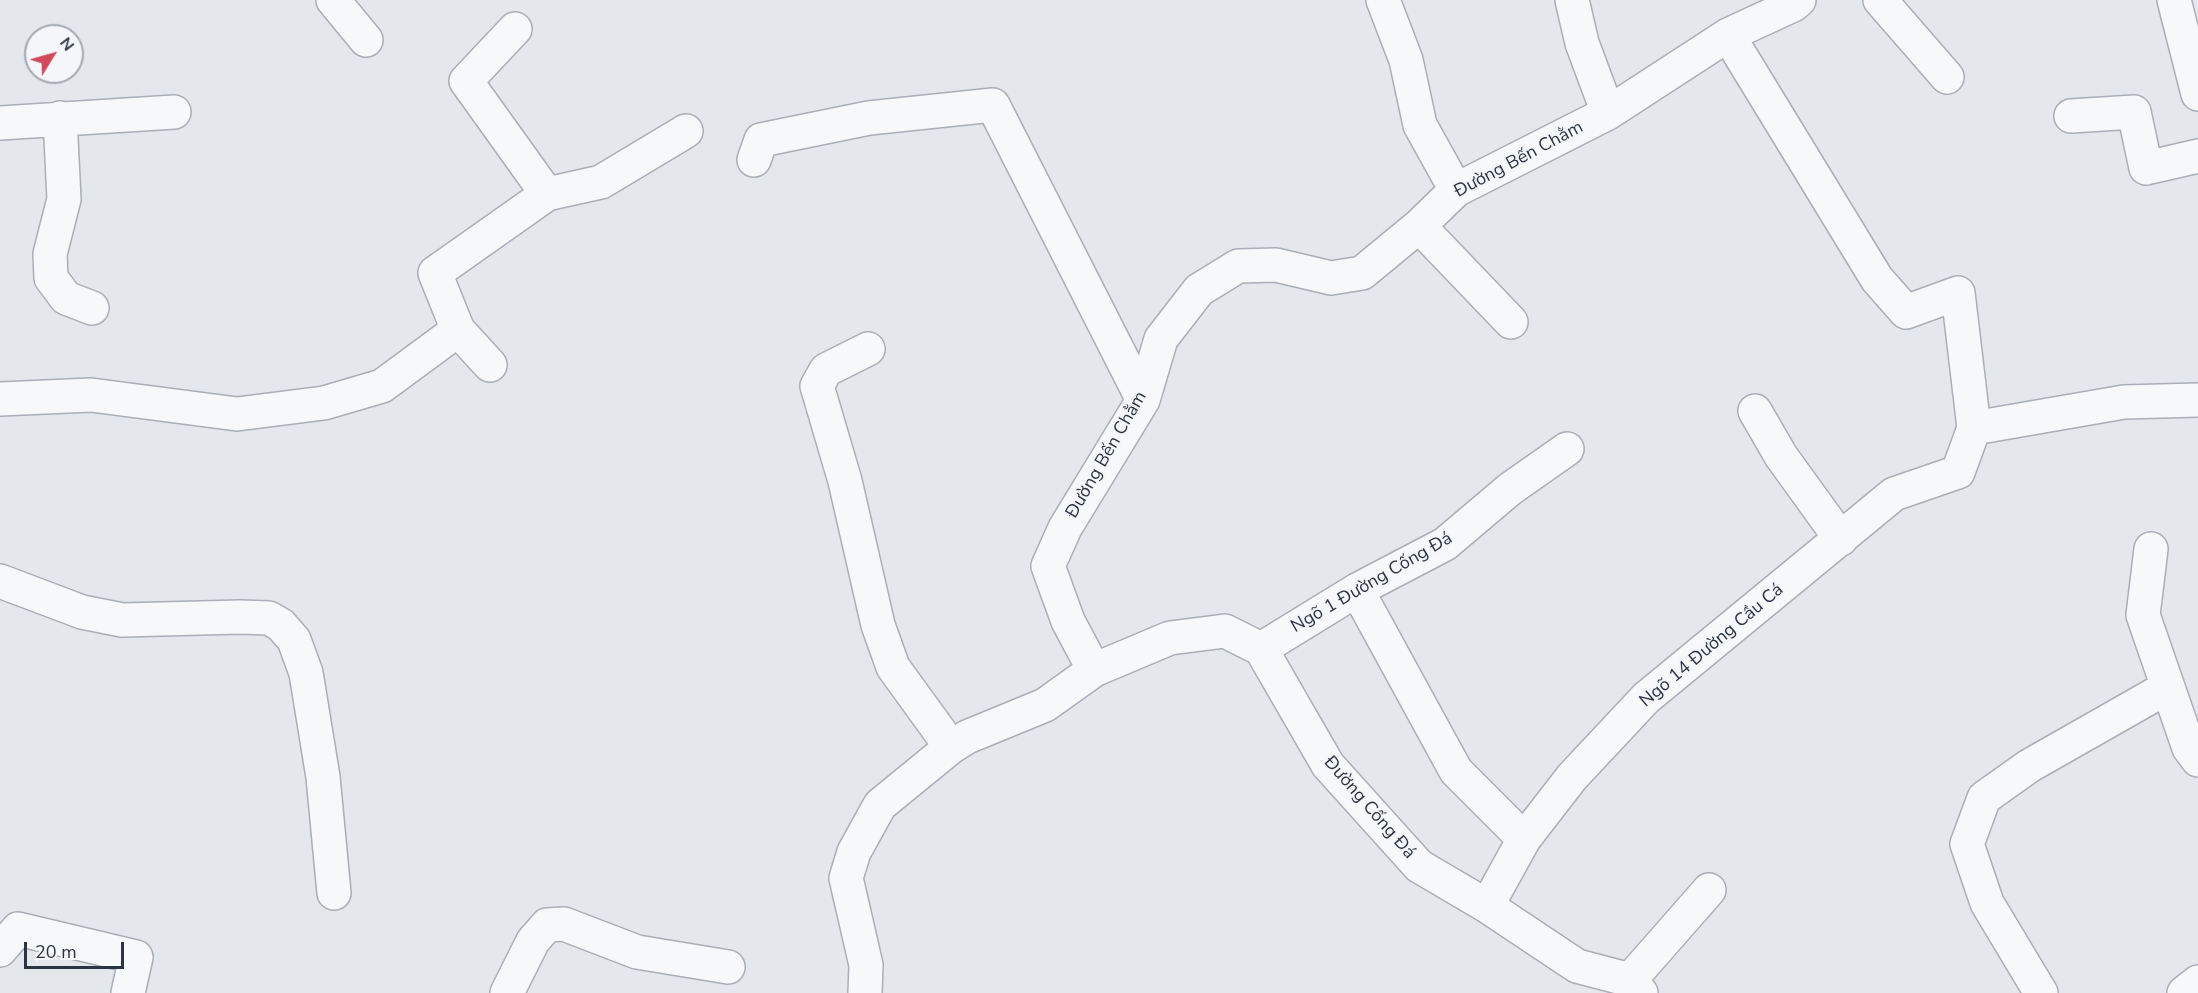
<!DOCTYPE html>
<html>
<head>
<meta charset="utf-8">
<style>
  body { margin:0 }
  #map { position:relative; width:2198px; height:993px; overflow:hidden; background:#e4e7ec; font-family:"Nunito Sans",sans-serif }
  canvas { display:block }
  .north { position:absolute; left:24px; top:24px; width:60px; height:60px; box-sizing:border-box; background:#f4f6f9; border:2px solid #a4a8b1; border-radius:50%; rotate:53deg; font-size:16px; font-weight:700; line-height:24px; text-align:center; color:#2b3445 }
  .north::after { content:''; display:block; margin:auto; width:21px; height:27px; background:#d1495b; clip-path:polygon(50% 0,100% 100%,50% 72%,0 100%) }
  .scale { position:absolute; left:24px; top:942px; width:100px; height:27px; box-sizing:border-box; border:3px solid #2b3445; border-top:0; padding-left:8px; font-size:18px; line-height:21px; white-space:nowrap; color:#2b3445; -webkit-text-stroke:4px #f4f6f9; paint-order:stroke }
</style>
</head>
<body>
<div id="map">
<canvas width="2198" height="993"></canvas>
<div class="north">N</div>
<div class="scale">20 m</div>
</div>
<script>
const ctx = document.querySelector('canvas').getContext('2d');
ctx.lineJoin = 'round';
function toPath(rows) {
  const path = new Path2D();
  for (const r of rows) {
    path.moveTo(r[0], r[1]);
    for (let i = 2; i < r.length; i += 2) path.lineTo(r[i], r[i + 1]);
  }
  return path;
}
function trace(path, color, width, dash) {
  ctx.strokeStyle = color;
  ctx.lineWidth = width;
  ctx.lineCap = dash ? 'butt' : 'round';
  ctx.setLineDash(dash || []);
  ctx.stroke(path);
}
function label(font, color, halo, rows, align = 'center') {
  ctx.font = font + ' "Nunito Sans",sans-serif';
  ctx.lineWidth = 5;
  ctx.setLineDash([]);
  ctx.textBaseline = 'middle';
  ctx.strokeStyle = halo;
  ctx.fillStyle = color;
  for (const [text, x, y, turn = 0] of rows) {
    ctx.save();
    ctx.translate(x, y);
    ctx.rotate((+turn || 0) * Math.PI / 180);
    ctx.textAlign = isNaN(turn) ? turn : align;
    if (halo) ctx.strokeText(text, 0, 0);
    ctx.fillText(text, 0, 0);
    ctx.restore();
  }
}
const minor = toPath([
  [333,0,366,40],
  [1383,0,1406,60,1420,125,1456,190],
  [1572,0,1582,43,1608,113],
  [1880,0,1947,77],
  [2174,0,2198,94],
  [1728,35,1877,279,1906,312,1958,293,1974,428],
  [2071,116,2134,112,2146,168,2198,156],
  [60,118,64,199,50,254,51,278,66,298,92,308],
  [0,123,174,112],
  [754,160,761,140,869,118,993,105,1143,400],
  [547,194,601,182,686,131],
  [1419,226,1511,322],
  [868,349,826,370,817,386,845,481,878,625,893,667,951,747],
  [490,365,458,330,435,273,547,194,466,81,515,29],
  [0,399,91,395,237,414,324,403,382,386,458,330],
  [1755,411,1781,456,1841,539],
  [2151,549,2143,615,2189,748,2198,760],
  [0,581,82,612,122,620,240,617,269,618,281,625,294,640,306,673,323,777,334,893],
  [1357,590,1456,771,1524,839],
  [1261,649,1357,590,1445,544,1510,489,1567,449],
  [1094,670,1170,638,1225,631,1261,649,1328,765,1419,866,1487,906,1577,966,1630,980,1641,993],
  [1487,906,1524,839,1572,777,1646,698,1894,494,1958,472,1974,428,2124,402,2198,400],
  [0,950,18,929,136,957,128,993],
  [1630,980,1709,890],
  [507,993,533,941,547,925,564,924,637,952,728,967],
  [865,993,866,965,846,878,854,852,880,805,951,747,967,737,1045,705,1094,670,1068,621,1048,566,1065,528,1143,400,1161,339,1199,290,1238,266,1276,265,1331,278,1362,273,1419,226,1456,190,1608,113,1728,35,1793,5,1799,0],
  [2041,993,1987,903,1967,844,1984,798,2029,766,2168,687],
  [2184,993,2198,982]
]);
const streetNames = [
  ["Đường Bến Chằm",1519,160,-28],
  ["Đường Bến Chằm",1107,455,-60],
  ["Ngõ 1 Đường Cống Đá",1372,583,-30],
  ["Ngõ 14 Đường Cầu Cá",1712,646,-40],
  ["Đường Cống Đá",1369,808,49]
];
trace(minor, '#a9aeb7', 36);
trace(minor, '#f7f8fa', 33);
label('18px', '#2b3445', '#f4f6f9', streetNames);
</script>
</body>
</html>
